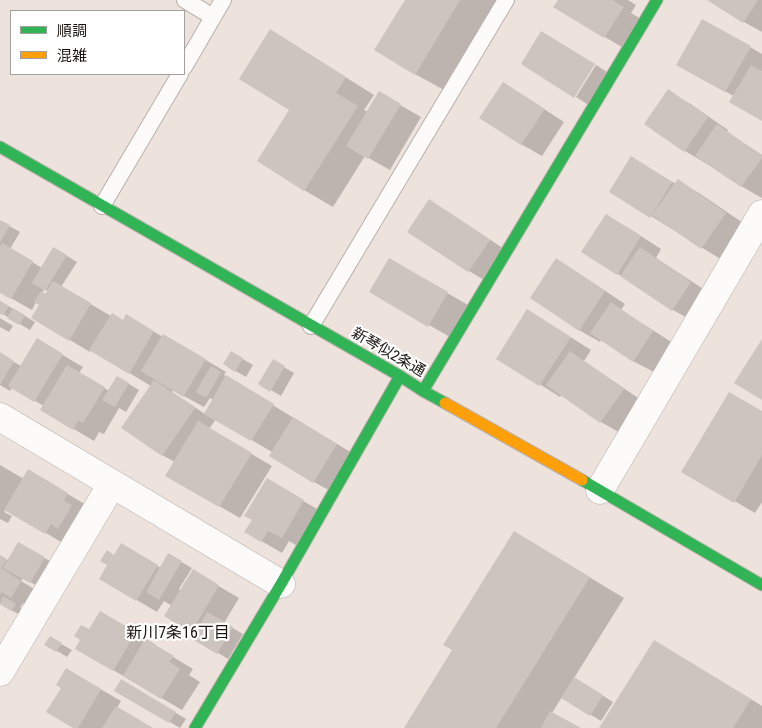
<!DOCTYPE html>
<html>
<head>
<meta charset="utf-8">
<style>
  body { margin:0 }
  #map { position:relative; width:762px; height:728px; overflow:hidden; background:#ede2dc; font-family:"Roboto Condensed","Noto Sans JP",sans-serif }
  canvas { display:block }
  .legend { position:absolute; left:10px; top:10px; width:175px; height:65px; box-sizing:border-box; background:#fff; border:1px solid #a3a19f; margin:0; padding:6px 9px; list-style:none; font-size:15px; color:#1a140f }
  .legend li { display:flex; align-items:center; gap:10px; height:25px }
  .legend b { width:25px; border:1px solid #a3a19f }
</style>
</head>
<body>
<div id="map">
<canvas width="762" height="728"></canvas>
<ul class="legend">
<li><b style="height:6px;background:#30b455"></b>順調</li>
<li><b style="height:6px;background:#ff9f0a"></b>混雑</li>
</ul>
</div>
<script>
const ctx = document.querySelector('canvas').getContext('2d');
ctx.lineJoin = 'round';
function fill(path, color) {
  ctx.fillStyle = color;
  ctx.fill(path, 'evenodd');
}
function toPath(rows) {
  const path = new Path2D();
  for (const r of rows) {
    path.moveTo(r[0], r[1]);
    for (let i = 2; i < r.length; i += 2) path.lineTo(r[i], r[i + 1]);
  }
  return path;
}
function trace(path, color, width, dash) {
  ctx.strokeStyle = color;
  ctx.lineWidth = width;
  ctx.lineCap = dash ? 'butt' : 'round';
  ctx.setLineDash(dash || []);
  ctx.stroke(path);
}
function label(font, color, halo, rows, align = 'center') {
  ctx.font = font + ' "Roboto Condensed","Noto Sans JP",sans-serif';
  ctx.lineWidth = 4.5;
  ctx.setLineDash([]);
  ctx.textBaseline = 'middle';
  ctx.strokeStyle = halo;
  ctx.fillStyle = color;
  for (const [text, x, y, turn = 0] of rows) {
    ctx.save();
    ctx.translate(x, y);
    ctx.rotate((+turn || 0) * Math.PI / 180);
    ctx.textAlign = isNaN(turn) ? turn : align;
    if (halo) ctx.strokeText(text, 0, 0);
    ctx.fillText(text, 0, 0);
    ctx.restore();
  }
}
const shadow = toPath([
  [406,0,499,0,444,90,415,74],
  [559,0,628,0,636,5,631,13,643,20,625,49,555,7],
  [709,0,762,0,762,32,744,22],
  [750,47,762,54,762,120,734,96,698,77],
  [299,48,374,95,364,110,368,112,379,93,421,117,390,170,365,156,333,207,304,190,291,109],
  [596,65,615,77,595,109,576,97],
  [668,91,689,103,728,130,727,132,762,155,762,198,741,186,706,162,705,163,685,151],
  [524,96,564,122,542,156,521,144],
  [652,170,676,184,678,181,699,193,746,225,722,260,651,216],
  [429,201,450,213,510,253,489,283,469,271,409,231],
  [0,221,20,232,10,249,42,268,54,248,77,262,61,287,111,316,124,321,127,316,163,337,164,335,226,372,224,375,231,380,357,456,334,493,314,482,272,452,216,419,209,429,272,466,240,518,167,476,175,462,162,455,151,386,91,350,90,352,70,340,41,305,36,302,32,310,0,292],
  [44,289,49,291,46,296,42,293],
  [173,390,204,407,210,398,213,400,205,414,172,392],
  [627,227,661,249,656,258,711,294,693,321,673,310,618,274],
  [390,260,468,305,450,337,371,292],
  [557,260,577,272,625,304,621,310,673,343,654,372,633,361,602,339,600,342,579,330],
  [0,301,35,322,30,330,1,313,0,314],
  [0,318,13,326,9,332,0,327],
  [548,323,591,350,584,361,644,402,622,434,601,422,562,395,560,397,498,358],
  [37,340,83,367,79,373,109,391,117,377,139,390,126,412,119,408,104,434,99,432,94,441,42,410,44,406,12,388,10,391,0,385,0,354,21,366],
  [231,352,253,365,246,377,224,364],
  [273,361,294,373,281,396,271,390],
  [762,412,762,502,755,513,683,471],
  [0,465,24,479,29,471,88,506,66,545,6,509,4,512,12,516,8,523,0,519],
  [267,480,324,513,303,549,289,541,282,553,246,532,253,520],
  [19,543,55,564,41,588,23,578,21,581,41,593,32,608,23,603,20,608,26,611,22,616,0,604,0,556,9,561],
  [122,545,161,568,169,555,192,568,179,589,181,591,193,571,239,598,224,623,243,634,228,659,194,638,196,634,166,616,172,606,164,601,157,612,100,578],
  [549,553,624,598,574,678,613,702,601,721,562,697,552,713,579,728,406,728],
  [101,612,156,645,155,646,193,669,189,675,200,682,182,710,113,670,89,631],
  [50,638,72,650,67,657,46,644],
  [683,658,762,706,762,728,601,728],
  [66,669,121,701,117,708,151,728,76,728,62,688],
  [121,680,186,719,180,728,116,690]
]);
const building = toPath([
  [405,0,460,0,415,75,374,50],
  [558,0,612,0,624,7,604,38,553,7],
  [707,0,758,0,743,23],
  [702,19,751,46,725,92,676,65],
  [270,29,346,77,336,93,358,106,304,191,257,161,289,110,239,79],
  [541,31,595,64,574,98,521,64],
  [751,65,762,71,762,121,729,102],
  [503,82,545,109,521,145,479,118],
  [668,89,708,117,684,152,644,124],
  [379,91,401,104,368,159,346,146],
  [717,124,762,156,762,158,741,187,695,156],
  [631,156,672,182,650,218,609,192],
  [678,179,726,213,701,249,652,215],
  [429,199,490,240,468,272,407,232],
  [606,214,641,236,617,275,581,252],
  [0,220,10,225,0,242],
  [2,243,33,261,11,299,0,293,0,247],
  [53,247,67,255,45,291,32,283],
  [640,247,691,282,672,311,620,276],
  [389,258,448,292,428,327,369,292],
  [556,258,605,291,579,331,530,298],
  [53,281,91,303,69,341,31,318,39,305,34,302,41,291,45,294],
  [0,301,9,306,3,315,0,314],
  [611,302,653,331,633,362,590,333],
  [13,308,25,315,19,325,7,318],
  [527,309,571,337,539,386,496,359],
  [112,313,123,320,126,314,154,331,129,374,89,350],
  [163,334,206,359,183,397,141,371],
  [37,338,63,354,34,402,8,386],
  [762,339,762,400,734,383],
  [231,351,243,358,235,372,223,364],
  [570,351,624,389,600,423,546,385],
  [0,352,14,361,0,385],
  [273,359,285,366,270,392,258,384],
  [67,365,105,387,83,423,78,421,73,430,40,410],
  [211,366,221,372,206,398,196,392],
  [226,375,274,404,251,441,204,414],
  [117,376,129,383,115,407,102,400],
  [154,380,195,408,162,456,121,428],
  [729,392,762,411,762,455,734,503,681,472],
  [293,417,337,444,313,483,269,456],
  [198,421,252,453,219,507,165,476],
  [28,469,68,493,64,501,72,505,58,529,51,524,45,534,4,510],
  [267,478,304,500,282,538,268,531,261,542,244,532,252,520,244,516],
  [514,531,590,577,496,728,404,728,452,650,443,645],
  [18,542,45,557,30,583,3,568],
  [121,543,158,565,136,601,99,579,107,565,100,561,107,550,114,555],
  [168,553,182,561,159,600,146,592],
  [0,555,7,559,1,568,21,581,11,598,2,592,0,595],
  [193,569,219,585,191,633,164,616],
  [3,596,16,604,11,611,0,604],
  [100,611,136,632,113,671,75,649,80,640,74,636,81,625,89,629],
  [207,612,233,627,217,654,192,639],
  [50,636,62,643,56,652,44,645],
  [145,639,174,656,169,662,180,669,161,699,123,676],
  [654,640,751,699,733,728,599,728],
  [66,668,101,689,78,728,73,728,46,712,61,688,56,685],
  [574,677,603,695,590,716,561,698],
  [121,679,176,712,169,723,114,691],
  [116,706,153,728,102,728],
  [550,711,581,728,541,728]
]);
const lane = toPath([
  [185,0,213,17],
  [184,67,223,0],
  [102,206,180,74],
  [311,326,506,0]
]);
const street = toPath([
  [0,417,281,584],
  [600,490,762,214],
  [0,672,112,484]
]);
const fast = toPath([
  [0,147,400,376,423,391,445,403],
  [423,391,657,0],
  [582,480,762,585],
  [195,728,281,584,400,376]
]);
const slow = toPath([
  [445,403,582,480]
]);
const streetNames = [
  ["新琴似2条通",388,353,30]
];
const neighbourhoodNames = [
  ["新川7条16丁目",178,634]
];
fill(shadow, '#0003');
fill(building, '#cdc4bf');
trace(lane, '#b9b1ac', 18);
trace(street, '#b9b1ac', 29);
trace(fast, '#b9b1ac', 13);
trace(slow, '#b9b1ac', 13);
trace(lane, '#fcfbfa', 16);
trace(street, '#fcfbfa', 28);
trace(fast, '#30b455', 11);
trace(slow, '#ff9f0a', 11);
label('15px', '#1a140f', '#fff', streetNames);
label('16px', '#1a140f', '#fff', neighbourhoodNames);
</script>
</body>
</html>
